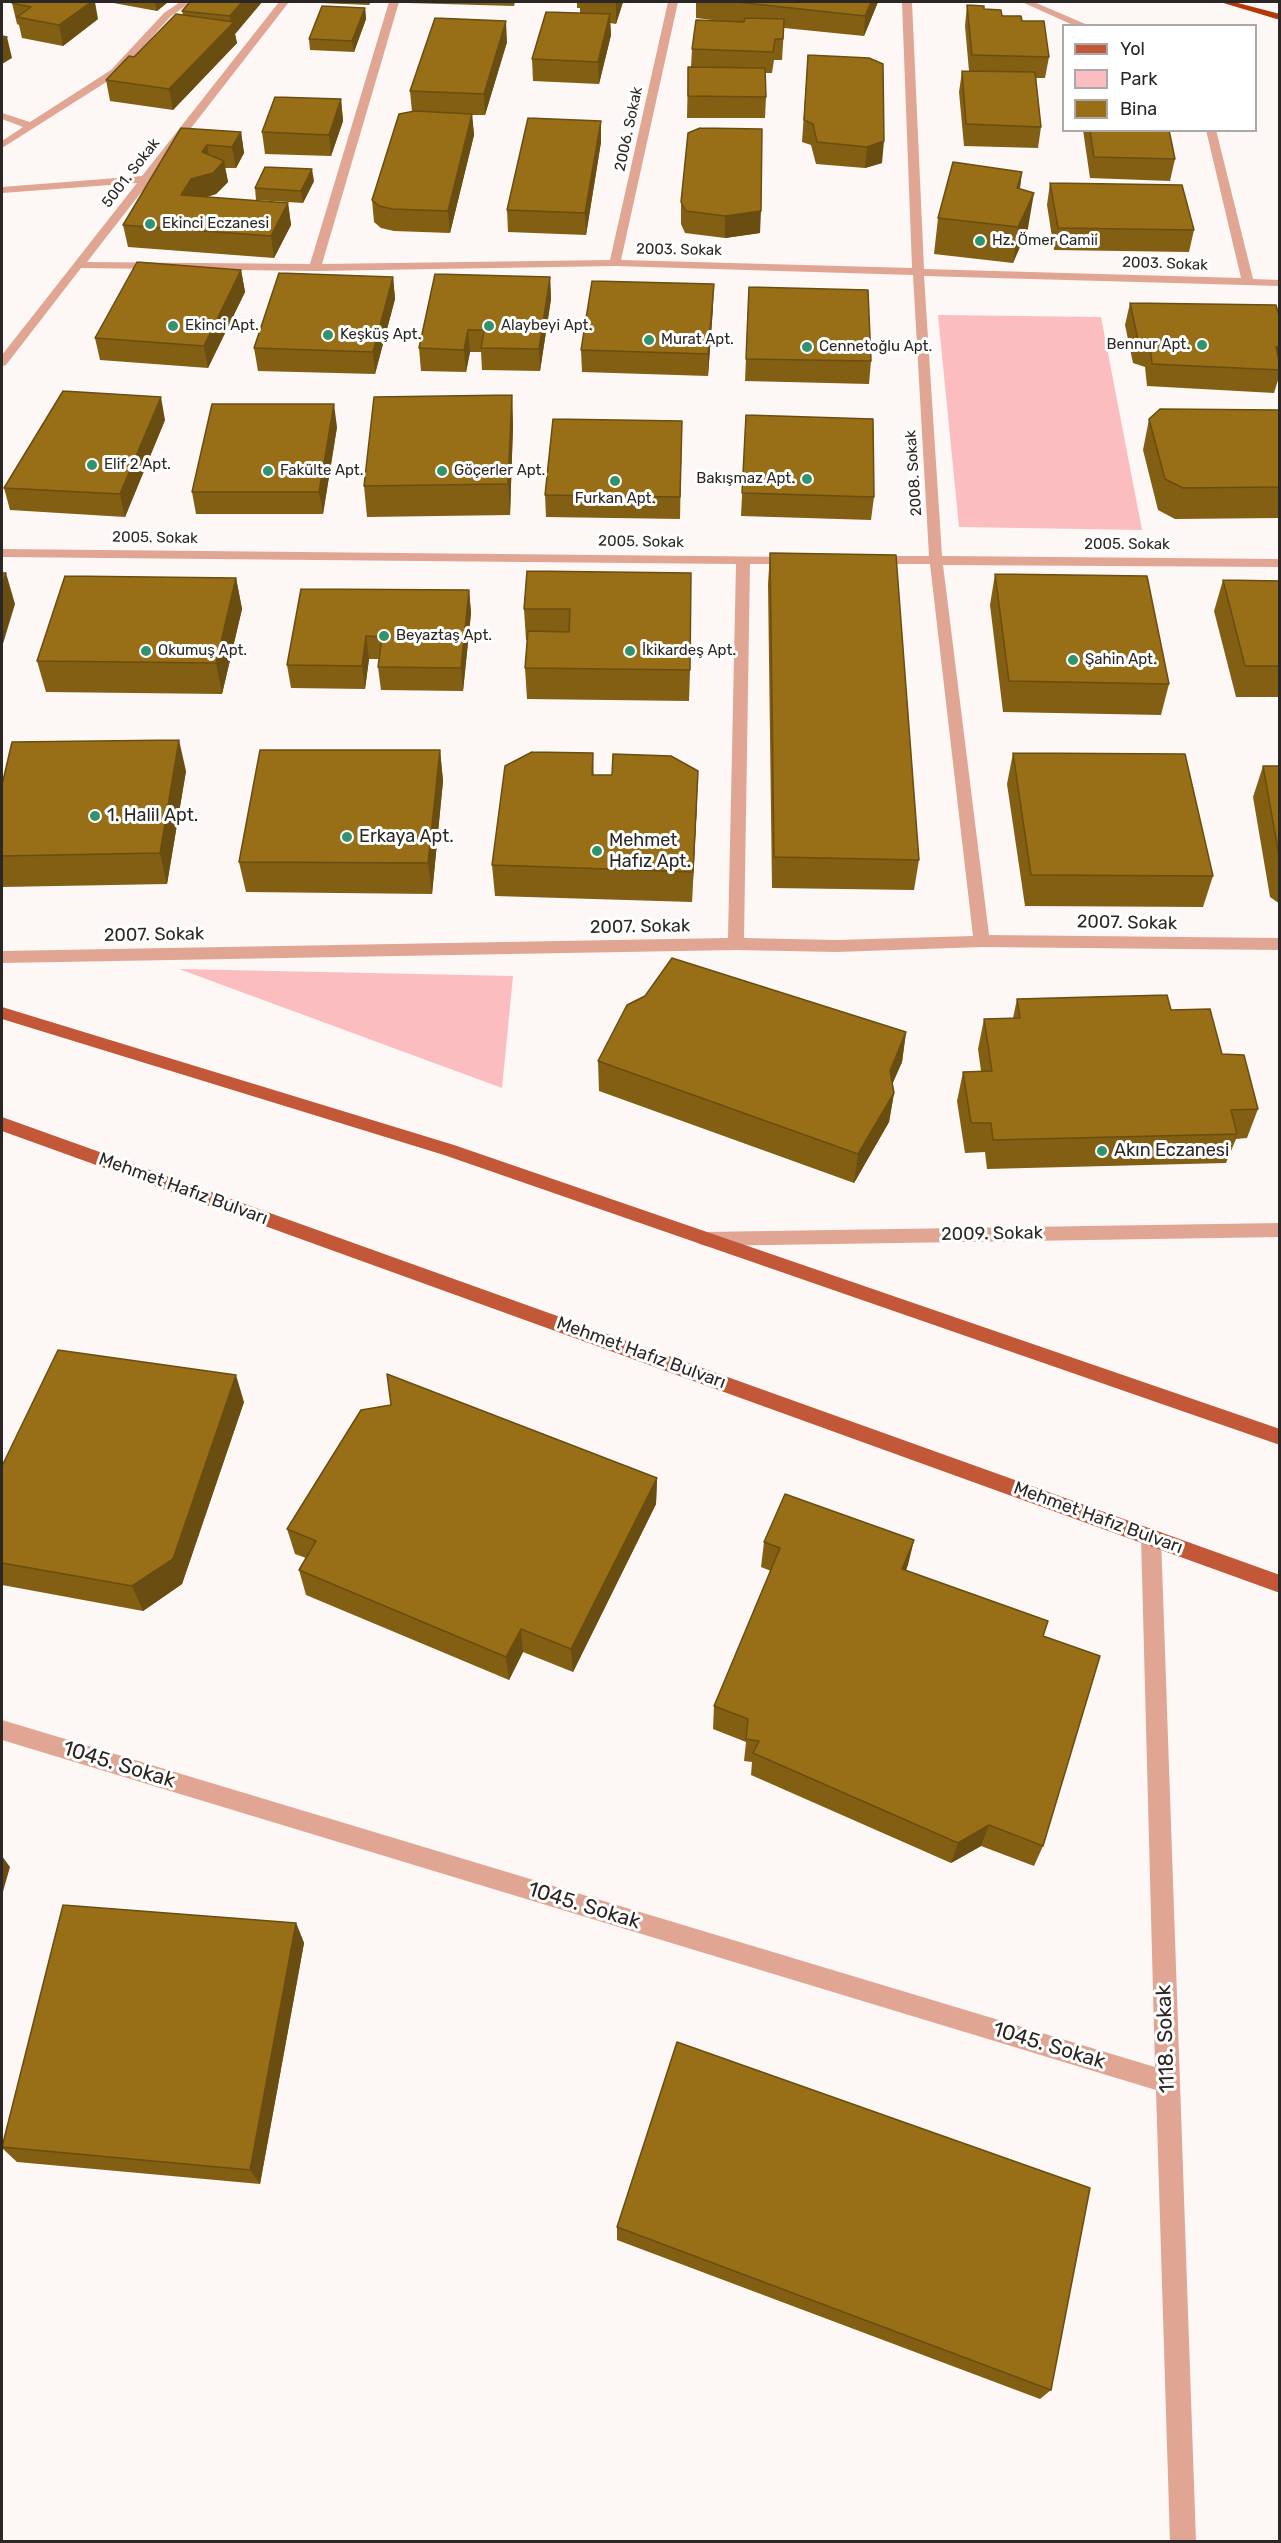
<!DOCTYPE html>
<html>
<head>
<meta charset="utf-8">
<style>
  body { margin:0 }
  #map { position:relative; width:1281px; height:2543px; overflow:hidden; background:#fdf8f5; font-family:Rubik,sans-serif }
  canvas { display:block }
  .frame { position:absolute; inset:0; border:3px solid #2b2724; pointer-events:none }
  .legend { position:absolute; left:1062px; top:24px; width:195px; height:108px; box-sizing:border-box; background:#fff; border:2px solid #aaa9a7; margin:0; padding:8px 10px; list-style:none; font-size:18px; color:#2b2724 }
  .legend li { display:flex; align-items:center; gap:12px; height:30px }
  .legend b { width:30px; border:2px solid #aaa9a7 }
</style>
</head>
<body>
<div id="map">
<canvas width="1281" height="2543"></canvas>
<div class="frame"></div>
<ul class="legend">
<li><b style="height:8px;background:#c25838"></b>Yol</li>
<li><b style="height:16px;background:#fbbdbf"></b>Park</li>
<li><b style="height:16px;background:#986e17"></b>Bina</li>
</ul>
</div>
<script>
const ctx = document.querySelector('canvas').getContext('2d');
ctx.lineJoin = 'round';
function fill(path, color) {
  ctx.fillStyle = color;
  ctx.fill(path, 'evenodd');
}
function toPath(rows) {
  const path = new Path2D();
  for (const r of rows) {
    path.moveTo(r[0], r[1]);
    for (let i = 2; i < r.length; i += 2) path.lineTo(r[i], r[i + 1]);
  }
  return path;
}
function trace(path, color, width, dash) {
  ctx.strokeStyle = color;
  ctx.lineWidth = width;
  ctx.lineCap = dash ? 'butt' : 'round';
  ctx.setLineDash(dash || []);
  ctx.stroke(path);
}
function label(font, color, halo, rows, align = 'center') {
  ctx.font = font + ' Rubik,sans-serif';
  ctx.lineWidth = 6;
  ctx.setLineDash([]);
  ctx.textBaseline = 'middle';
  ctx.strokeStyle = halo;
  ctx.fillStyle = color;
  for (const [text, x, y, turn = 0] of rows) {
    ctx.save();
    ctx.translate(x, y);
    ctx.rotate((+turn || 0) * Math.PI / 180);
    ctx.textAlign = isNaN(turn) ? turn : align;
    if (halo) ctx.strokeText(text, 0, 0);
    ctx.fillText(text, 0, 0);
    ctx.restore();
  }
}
const green = toPath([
  [938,315,1101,317,1142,530,959,527],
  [179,969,513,976,502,1088]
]);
const minor = toPath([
  [180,2,191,2,170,17,119,74,2,148,2,141,23,127,2,119,2,113,30,122,111,70,164,13,180,2],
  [279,2,289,2,87,262,310,264,389,2,399,2,322,264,610,260,668,2,678,2,621,260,912,268,902,2,912,2,924,269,1241,278,1206,130,1216,130,1253,279,1280,280,1280,286,924,276,942,556,1280,559,1280,567,943,565,989,935,1280,938,1280,950,982,947,836,952,736,950,2,963,2,951,728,938,736,564,2,557,2,549,797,557,799,560,797,563,792,564,750,564,744,938,836,940,973,936,930,564,873,564,866,560,873,556,929,556,913,275,615,266,315,271,81,268,6,365,2,366,2,355,137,183,2,193,2,187,142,176,279,2],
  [1022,2,1034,2,1090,26,1075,26,1022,2],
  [1280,1223,1280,1237,705,1246,699,1244,696,1239,699,1234,705,1232,1280,1223],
  [1151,1528,1158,1531,1161,1537,1196,2542,1170,2542,1156,2090,2,1740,2,1720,1155,2067,1141,1537,1144,1531,1151,1528]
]);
const major = toPath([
  [2,1007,454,1145,1280,1429,1280,1445,444,1155,2,1019,2,1007],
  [2,1117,1280,1575,1280,1593,2,1131,2,1117]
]);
const highway = toPath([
  [1220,2,1234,2,1280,14,1280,20,1220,2]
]);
const wall = toPath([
  [108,2,168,2,157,11],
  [190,2,262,2,235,34,237,43,173,110,110,101,106,80,183,15,182,11],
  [321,2,371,2,369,5,321,3],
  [408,2,515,2,514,6,408,3],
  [577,2,623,2,616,24,610,23,611,35,599,84,533,81,532,59,580,13,580,8,577,8],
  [696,2,878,2,864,36,784,28,782,60,774,60,772,73,765,73,766,97,765,118,687,118,688,67,691,67,692,49,728,22,696,18],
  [12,3,98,19,63,46,22,38,19,25,17,24],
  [967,5,1022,21,1049,57,1045,78,1036,78,1041,127,1038,148,964,146,959,92,962,71,969,71,965,26],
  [365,8,366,19,354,52,310,50,309,39],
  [507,42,485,115,472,115,474,135,450,233,394,231,381,228,374,222,372,200,412,112,410,91],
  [808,55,882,163,865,168,816,164,811,145,802,142],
  [341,99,343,121,331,156,265,154,262,132],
  [601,121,601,142,586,235,508,232,507,210],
  [181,128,241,132,244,153,236,168,225,168,228,182,216,194,207,197,288,203,291,225,274,258,128,247,123,225],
  [1083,130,1169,130,1175,159,1170,181,1090,178],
  [688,133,760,233,725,238,685,233,681,224,681,202],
  [1022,172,1020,189,1028,228,1013,263,934,254,938,218],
  [314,181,303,203,256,200,255,188],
  [1050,183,1194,230,1189,252,1054,250,1047,205],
  [241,270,245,292,208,368,100,360,95,338],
  [393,277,395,299,375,374,258,371,254,348],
  [550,277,551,299,540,371,482,370,481,352,470,352,466,372,421,371,419,348],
  [749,287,871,361,869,384,745,381],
  [1130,303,1280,319,1280,374,1274,393,1147,386,1145,367,1133,363,1125,325],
  [713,307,708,376,582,372,581,350],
  [512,395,513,426,510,515,367,517,364,486],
  [1280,410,1280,518,1175,519,1158,510,1143,450,1149,419],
  [746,415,874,497,871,520,741,516],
  [165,420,125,517,10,510,4,488],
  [682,421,680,519,546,517,545,495],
  [337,427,323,514,196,514,192,492],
  [770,553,919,860,914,890,772,888,768,584],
  [527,571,690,670,689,701,527,699,525,668,527,640,526,640,524,609],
  [995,574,1169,684,1161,715,1003,712,990,605],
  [236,578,242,609,222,694,46,692,37,661],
  [1223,580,1280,581,1280,697,1236,697,1214,611],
  [469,590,471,613,463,691,381,690,378,667,379,659,369,659,365,689,291,688,287,665],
  [440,750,443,781,432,894,246,892,239,862],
  [1013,753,1213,876,1203,907,1025,906,1007,784],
  [1263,766,1280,766,1280,904,1270,897,1253,797],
  [186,771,167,884,2,887,2,785],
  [594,775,612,775,697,802,692,902,495,896,492,865],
  [1017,999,1171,1010,1222,1054,1258,1109,1247,1138,1236,1139,1226,1163,987,1169,985,1152,965,1153,957,1101,963,1072,981,1071,978,1049,984,1019,1013,1018],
  [906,1032,902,1062,892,1084,894,1093,889,1122,854,1183,599,1091,598,1061],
  [244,1402,182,1584,143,1611,2,1585,2,1466],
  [657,1478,656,1504,573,1672,523,1652,509,1680,306,1595,299,1570,306,1558,295,1554,287,1529],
  [914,1540,906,1570,1043,1636,1043,1846,1034,1866,981,1846,951,1863,751,1775,752,1762,744,1761,746,1742,713,1729,714,1706,771,1571,761,1567,764,1542],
  [296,1923,304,1943,260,2184,17,2162,2,2148],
  [617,2227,1051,2390,1040,2399,617,2240]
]);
const shadedWall = toPath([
  [91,2,95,2,98,19,63,46,59,25],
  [155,2,168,2,157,11],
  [242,2,262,2,235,34,237,43,173,110,169,89,231,25,230,16],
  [616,2,623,2,616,24],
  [871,2,878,2,864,36,865,16],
  [365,8,366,19,354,52,352,41],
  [610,14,611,35,599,84,598,62],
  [506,21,507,42,485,115,484,94],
  [7,37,12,58,2,64,2,40],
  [341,99,343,121,331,156,329,135],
  [472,114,474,135,450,233,448,211],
  [601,121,601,142,586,235,585,213],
  [241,132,244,153,236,168,232,147],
  [884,141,882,163,865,168,867,147],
  [207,145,211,166,202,152],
  [224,161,228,182,216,194,195,200,181,195,191,179],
  [312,169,314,181,303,203,301,191],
  [1022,172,1017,207,1017,188],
  [1034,193,1028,228,1013,263,1018,227],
  [288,203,291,225,274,258,271,236],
  [761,211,760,233,725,238,725,216],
  [241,270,245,292,208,368,204,346],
  [393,277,395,299,375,374,373,352],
  [550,277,551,299,540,371,539,349],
  [714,284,713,307,708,376,708,354],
  [468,330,470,352,466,372,464,350],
  [1280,346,1280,365,1276,347],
  [512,395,513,426,510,515,508,484],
  [161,397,165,420,125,517,120,494],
  [334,404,337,427,323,514,319,492],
  [6,573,15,604,2,647,2,586],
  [236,578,242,609,222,694,216,663],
  [469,590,471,613,463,691,461,668],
  [366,636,369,659,365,689,362,666],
  [179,740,186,771,167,884,160,853],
  [440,750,443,781,432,894,428,863],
  [593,753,594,784,592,775],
  [698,771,697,802,692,902,693,872],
  [906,1032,902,1062,885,1101,890,1071],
  [894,1093,889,1122,854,1183,858,1154],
  [236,1375,244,1402,182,1584,143,1611,132,1586],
  [657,1478,656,1504,573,1672,571,1649],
  [914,1540,908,1565,897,1594,902,1569],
  [521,1629,523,1652,509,1680,506,1657],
  [989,1825,981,1846,951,1863,958,1843],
  [2,1856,10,1867,2,1895],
  [296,1923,304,1943,260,2184,250,2170]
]);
const building = toPath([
  [15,2,91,2,59,25,17,17,31,7,12,3,15,2],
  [190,2,242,2,230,16,182,11,190,2],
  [736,2,871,2,865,16,736,2],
  [967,5,984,6,984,9,1001,10,1002,16,1021,16,1022,21,1044,21,1049,57,972,55,967,5],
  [322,6,365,8,352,41,309,39,322,6],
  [546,12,610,14,598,62,532,59,546,12],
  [176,14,234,22,169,89,106,80,129,56,134,57,176,14],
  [435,18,506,21,484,94,410,91,435,18],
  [745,18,784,19,783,39,775,39,773,52,692,49,696,20,744,22,745,18],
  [2,36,7,37,2,40,2,36],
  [808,55,869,58,883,64,884,141,867,147,817,142,813,124,804,120,808,55],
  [688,67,765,68,766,97,688,96,688,67],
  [962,71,1035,72,1041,127,966,124,962,71],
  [275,97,341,99,329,135,262,132,275,97],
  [415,111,472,114,448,211,392,209,379,206,372,200,399,114,415,111],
  [528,118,601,121,585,213,507,210,528,118],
  [181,128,241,132,232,147,207,145,202,152,224,161,213,173,191,179,181,195,288,203,271,236,123,225,181,128],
  [700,128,762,129,761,211,725,216,686,211,681,202,688,133,700,128],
  [1090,130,1169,130,1175,159,1094,157,1090,130],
  [953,162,1022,172,1017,188,1034,193,1018,227,938,218,953,162],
  [265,167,312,169,301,191,255,188,265,167],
  [1050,183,1182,185,1194,230,1058,228,1050,183],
  [137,262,241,270,204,346,95,338,137,262],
  [279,273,393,277,373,352,254,348,279,273],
  [435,274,550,277,539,349,481,348,484,330,468,330,464,350,419,348,435,274],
  [592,281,714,284,708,354,581,350,592,281],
  [749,287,868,290,871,361,746,359,749,287],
  [1130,303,1276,305,1280,319,1280,346,1276,347,1280,365,1280,370,1152,364,1150,345,1138,340,1130,303],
  [63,391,161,397,120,494,4,488,63,391],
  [512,395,508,484,364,486,374,397,512,395],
  [212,404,334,404,319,492,192,492,212,404],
  [1160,409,1280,410,1280,487,1183,488,1165,479,1149,419,1160,409],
  [746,415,873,419,874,497,742,493,746,415],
  [553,419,682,421,680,497,545,495,553,419],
  [770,553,896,555,919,860,774,857,770,553],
  [527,571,691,573,690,670,525,668,528,631,569,632,570,609,524,609,527,571],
  [2,573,6,573,2,586,2,573],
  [995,574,1147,576,1169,684,1009,681,995,574],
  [65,576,236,578,216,663,37,661,65,576],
  [1223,580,1280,581,1280,666,1245,666,1223,580],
  [301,589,469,590,461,668,378,667,382,637,366,636,362,666,287,665,301,589],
  [179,740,160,853,2,856,2,785,12,742,179,740],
  [260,750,440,750,428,863,239,862,260,750],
  [532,752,593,753,592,775,612,775,613,754,671,756,698,771,693,872,492,865,505,766,532,752],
  [1013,753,1185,754,1213,876,1031,875,1013,753],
  [1263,766,1280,766,1280,861,1263,766],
  [672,958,906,1032,890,1071,894,1093,858,1154,598,1061,627,1005,645,996,672,958],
  [1167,995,1171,1010,1210,1009,1222,1054,1244,1055,1258,1109,1231,1110,1237,1134,993,1140,991,1123,971,1123,963,1072,992,1071,984,1019,1020,1018,1017,999,1167,995],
  [58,1350,236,1375,173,1559,132,1586,2,1563,2,1466,58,1350],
  [387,1374,657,1478,571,1649,521,1629,506,1657,299,1570,316,1541,287,1529,361,1410,391,1405,387,1374],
  [785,1494,914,1540,902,1569,1048,1621,1043,1636,1100,1656,1043,1846,989,1825,958,1843,753,1753,759,1741,746,1739,748,1719,714,1706,780,1548,764,1542,785,1494],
  [63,1905,296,1923,250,2170,2,2147,63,1905],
  [677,2042,1090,2188,1051,2390,617,2227,677,2042]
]);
const markers = [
  [150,224,6,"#30936e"],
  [980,241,6,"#30936e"],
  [173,326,6,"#30936e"],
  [489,326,6,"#30936e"],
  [328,335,6,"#30936e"],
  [649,340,6,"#30936e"],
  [1202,345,6,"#30936e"],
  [807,347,6,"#30936e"],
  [92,465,6,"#30936e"],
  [268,471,6,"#30936e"],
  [442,471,6,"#30936e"],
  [807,479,6,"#30936e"],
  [615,481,6,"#30936e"],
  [384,636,6,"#30936e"],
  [146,651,6,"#30936e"],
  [630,651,6,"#30936e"],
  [1073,660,6,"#30936e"],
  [95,816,6,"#30936e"],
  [347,837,6,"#30936e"],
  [597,851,6,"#30936e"],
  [1102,1151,6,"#30936e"]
];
const farStreetnames = [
  ["2006. Sokak",629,129,-78],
  ["5001. Sokak",131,173,-52],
  ["2003. Sokak",679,250,1],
  ["2003. Sokak",1165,264,2],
  ["2008. Sokak",914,473,-94],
  ["2005. Sokak",155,538,1],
  ["2005. Sokak",641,542,1],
  ["2005. Sokak",1127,545]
];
const farPoinames = [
  ["Ekinci Eczanesi",162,224],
  ["Hz. Ömer Camii",992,241],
  ["Ekinci Apt.",185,326],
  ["Alaybeyi Apt.",501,326],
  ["Keşküş Apt.",340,335],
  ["Murat Apt.",661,340],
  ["Bennur Apt.",1190,345,"right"],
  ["Cennetoğlu Apt.",819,347],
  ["Elif 2 Apt.",104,465],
  ["Fakülte Apt.",280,471],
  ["Göçerler Apt.",454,471],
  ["Bakışmaz Apt.",795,479,"right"],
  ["Furkan Apt.",615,499,"center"],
  ["Beyaztaş Apt.",396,636],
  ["Okumuş Apt.",158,651],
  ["İkikardeş Apt.",642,651],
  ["Şahin Apt.",1085,660]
];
const poiNames = [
  ["1. Halil Apt.",107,816],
  ["Erkaya Apt.",359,837],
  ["Mehmet",609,841],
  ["Hafız Apt.",609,862],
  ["Akın Eczanesi",1114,1151]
];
const streetNames = [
  ["2007. Sokak",1127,923,1],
  ["2007. Sokak",640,927,-1],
  ["2007. Sokak",154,935,-1],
  ["Mehmet Hafız Bulvarı",183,1189,20],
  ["2009. Sokak",992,1234,-1],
  ["Mehmet Hafız Bulvarı",641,1353,20],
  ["Mehmet Hafız Bulvarı",1098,1518,20]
];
const nearStreetnames = [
  ["1045. Sokak",119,1765,17],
  ["1045. Sokak",584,1906,17],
  ["1118. Sokak",1166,2039,-92],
  ["1045. Sokak",1049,2046,17]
];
fill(green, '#fbbdbf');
fill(minor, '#e1a593');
fill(major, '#c25838');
fill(highway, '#b53705');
fill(wall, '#835f14');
fill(shadedWall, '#6a4d10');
fill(building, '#986e17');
trace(building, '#6a4d10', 1.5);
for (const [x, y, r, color] of markers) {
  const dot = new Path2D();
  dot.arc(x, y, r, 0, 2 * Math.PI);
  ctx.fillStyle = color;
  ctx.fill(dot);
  trace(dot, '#fff', 2);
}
label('15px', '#2b2724', '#fff', farStreetnames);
label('15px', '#2b2724', '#fff', farPoinames, 'left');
label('18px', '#2b2724', '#fff', poiNames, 'left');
label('18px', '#2b2724', '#fff', streetNames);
label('21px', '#2b2724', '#fff', nearStreetnames);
</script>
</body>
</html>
